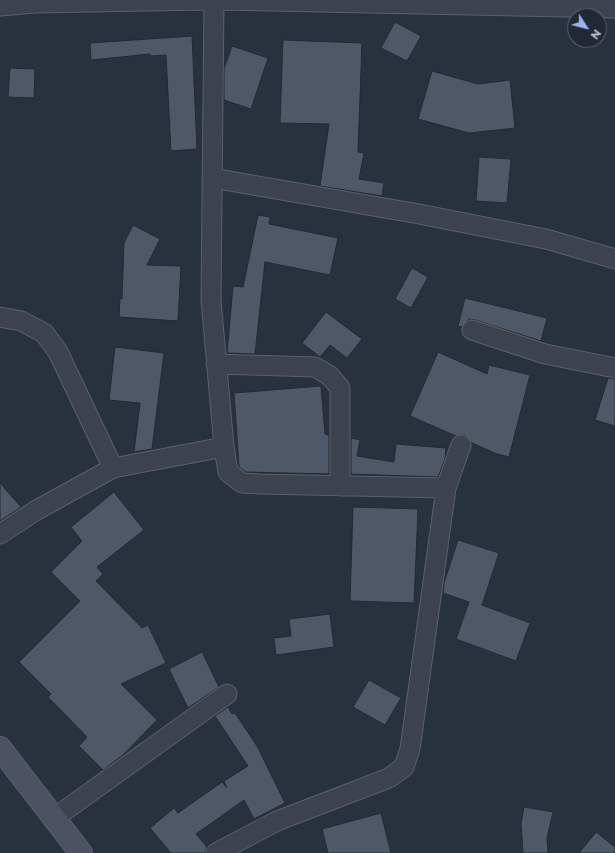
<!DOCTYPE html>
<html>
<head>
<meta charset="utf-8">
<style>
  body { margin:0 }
  #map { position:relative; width:615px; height:853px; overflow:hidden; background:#28313e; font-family:Montserrat,sans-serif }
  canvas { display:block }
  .north { position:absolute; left:567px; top:8px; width:40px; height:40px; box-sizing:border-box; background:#212834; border:1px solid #5e6470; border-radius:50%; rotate:126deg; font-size:11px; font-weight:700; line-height:16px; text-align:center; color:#b9bec9 }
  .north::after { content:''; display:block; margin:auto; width:14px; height:18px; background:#98b6ee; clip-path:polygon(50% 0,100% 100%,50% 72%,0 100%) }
</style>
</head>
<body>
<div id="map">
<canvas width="615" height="853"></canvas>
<div class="north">N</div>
</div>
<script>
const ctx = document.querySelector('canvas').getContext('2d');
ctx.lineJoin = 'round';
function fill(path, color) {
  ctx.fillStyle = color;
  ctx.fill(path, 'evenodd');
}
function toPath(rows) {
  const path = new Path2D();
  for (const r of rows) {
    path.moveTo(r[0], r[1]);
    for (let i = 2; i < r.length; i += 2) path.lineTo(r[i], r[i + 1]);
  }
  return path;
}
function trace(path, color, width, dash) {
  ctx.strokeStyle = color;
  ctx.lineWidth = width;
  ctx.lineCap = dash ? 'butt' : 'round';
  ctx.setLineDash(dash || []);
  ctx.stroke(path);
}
const building = toPath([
  [395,22,421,36,407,61,381,48,395,22],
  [192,36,197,149,171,151,166,55,150,56,150,54,91,60,90,43,192,36],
  [283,40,362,43,358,152,364,153,359,179,384,183,382,196,320,186,329,124,280,123,283,40],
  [232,46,268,58,251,109,224,100,224,69,232,46],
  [10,68,35,69,34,98,8,97,10,68],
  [432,71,478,84,510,80,515,128,469,133,418,119,432,71],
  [479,157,511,159,507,203,476,201,479,157],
  [258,215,270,217,269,224,338,238,330,275,265,262,255,354,227,353,233,286,243,287,258,215],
  [133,225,160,239,147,265,181,266,178,321,119,317,120,298,122,299,124,243,133,225],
  [412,268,428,277,411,308,395,299,412,268],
  [465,298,547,318,541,341,475,320,469,319,462,327,458,326,465,298],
  [326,312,362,339,347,358,330,345,320,357,302,343,326,312],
  [115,347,164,353,152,449,134,452,140,403,109,400,115,347],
  [438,352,487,374,489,365,530,375,509,457,497,454,472,443,465,435,456,436,410,416,438,352],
  [608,378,615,379,615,426,595,420,608,378],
  [321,386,325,434,329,435,329,474,246,472,239,467,234,393,321,386],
  [351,438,360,440,357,456,394,462,396,444,446,448,445,459,438,477,351,474,351,438],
  [0,483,21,507,0,521,0,483],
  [114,492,144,530,97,567,103,574,96,581,142,628,148,625,166,663,121,684,157,720,123,755,103,770,79,746,87,737,48,697,51,694,19,662,80,601,51,572,82,541,71,527,114,492],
  [353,507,418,509,414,603,350,601,353,507],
  [458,540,499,553,482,605,530,623,516,661,456,639,469,602,443,593,444,583,458,540],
  [330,614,334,647,276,655,274,638,291,636,289,619,330,614],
  [202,652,219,687,188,708,169,669,202,652],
  [369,680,401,698,385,725,353,707,369,680],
  [228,707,232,714,235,713,257,746,285,803,254,819,244,800,196,834,207,847,205,853,171,853,150,828,174,808,178,813,222,782,227,788,224,781,248,766,215,716,228,707],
  [524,807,553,812,547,838,548,853,523,853,521,823,524,807],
  [381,813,391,853,328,853,322,829,381,813],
  [596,832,615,847,615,853,579,853,596,832]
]);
const minor = toPath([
  [214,0,211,300,224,447,228,472,242,483,260,484,446,488],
  [222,0,615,8],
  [0,6,35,3,205,0],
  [212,178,419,214,546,239,615,259],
  [0,317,21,321,44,333,58,352,113,468],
  [472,330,545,354,615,368],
  [216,364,315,367,330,376,340,388,340,486],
  [0,534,35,511,113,468,224,447],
  [53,819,227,694],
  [216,853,277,821,389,778,404,767,410,749,446,488,461,445]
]);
const secondary = toPath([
  [0,748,81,853]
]);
fill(building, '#4f5867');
trace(building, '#232a36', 1);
trace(minor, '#5a616c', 21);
trace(secondary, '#5a616c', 24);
trace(minor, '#3c434f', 19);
trace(secondary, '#4b5261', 22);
</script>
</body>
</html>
